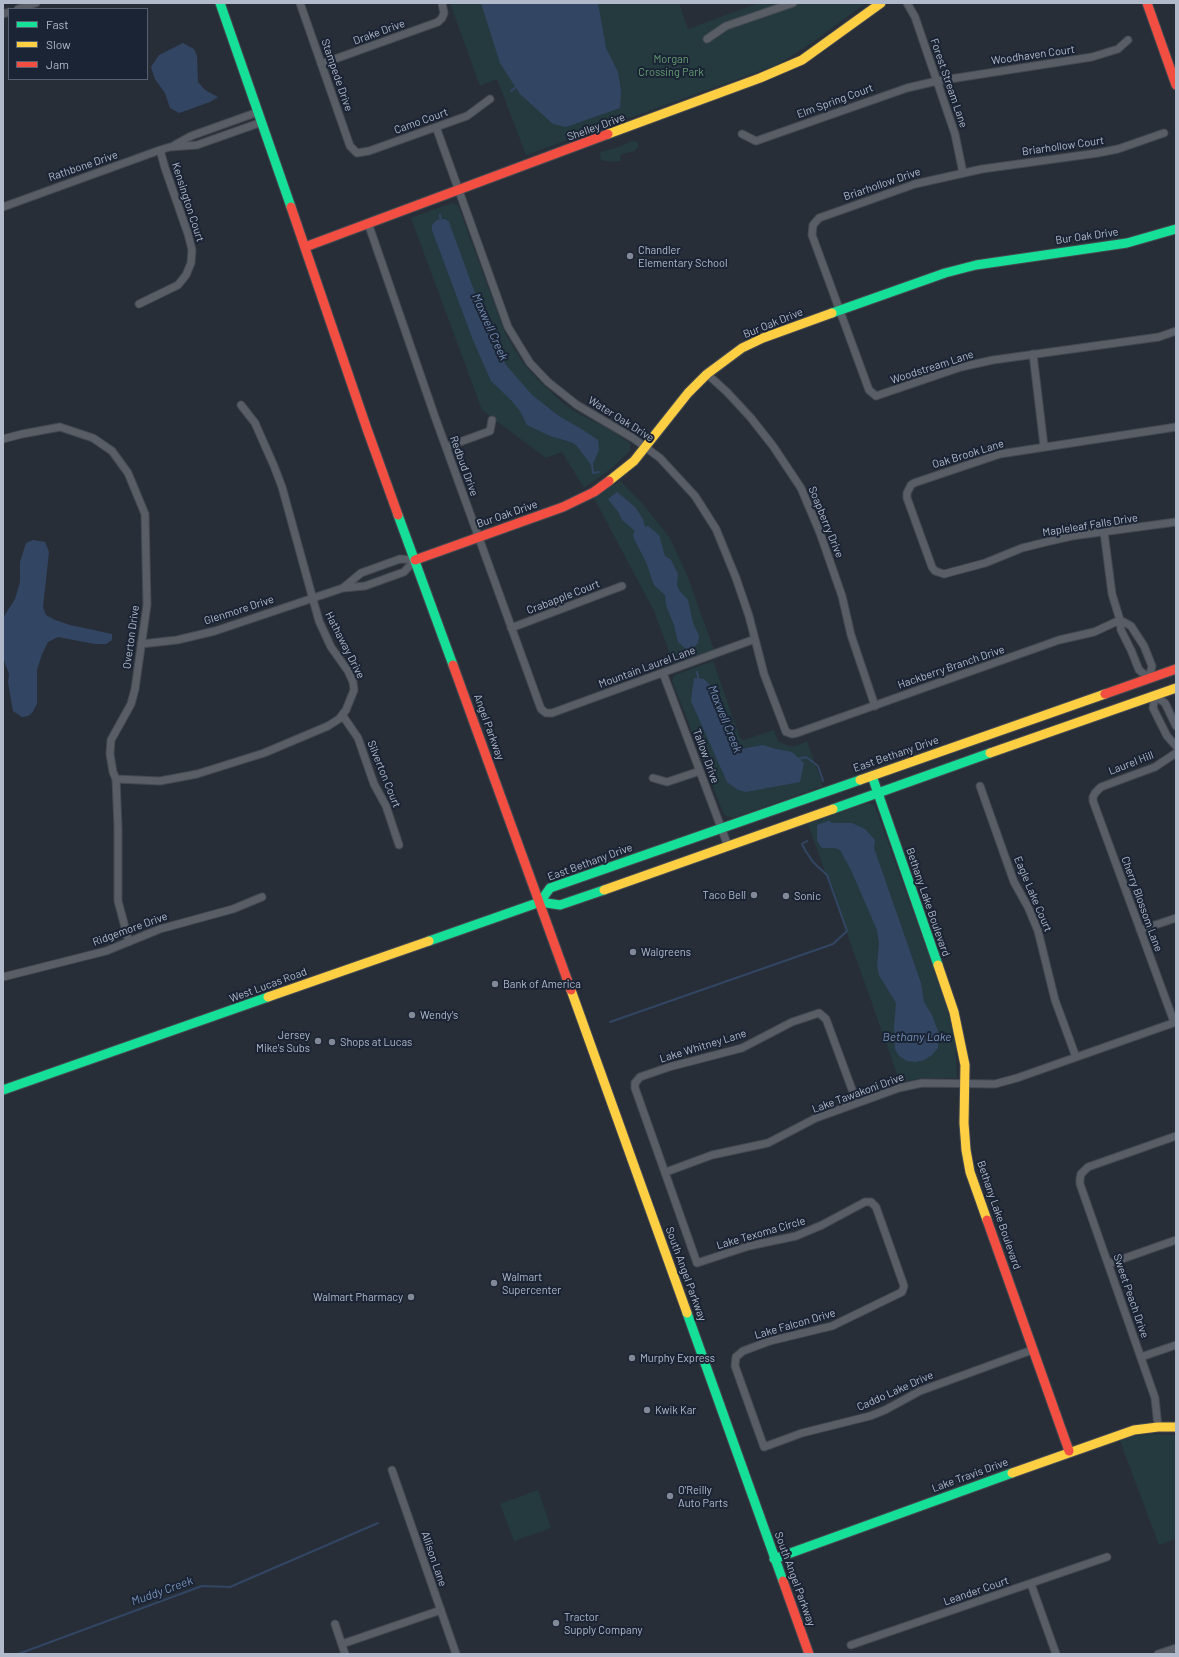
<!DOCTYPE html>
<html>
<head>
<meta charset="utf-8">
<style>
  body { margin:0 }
  #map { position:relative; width:1179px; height:1657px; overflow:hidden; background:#282e38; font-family:Barlow,sans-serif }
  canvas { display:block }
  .frame { position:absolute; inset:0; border:4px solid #b1baca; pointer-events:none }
  .legend { position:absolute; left:8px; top:8px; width:140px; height:72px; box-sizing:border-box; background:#1a2434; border:1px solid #566070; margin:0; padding:5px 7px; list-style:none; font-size:12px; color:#b1baca }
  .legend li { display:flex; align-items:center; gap:8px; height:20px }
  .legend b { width:20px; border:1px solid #566070 }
</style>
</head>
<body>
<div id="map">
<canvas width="1179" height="1657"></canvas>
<div class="frame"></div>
<ul class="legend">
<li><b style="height:5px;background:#16e098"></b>Fast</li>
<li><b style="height:5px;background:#ffcf43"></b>Slow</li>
<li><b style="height:5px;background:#f24e42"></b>Jam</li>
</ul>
</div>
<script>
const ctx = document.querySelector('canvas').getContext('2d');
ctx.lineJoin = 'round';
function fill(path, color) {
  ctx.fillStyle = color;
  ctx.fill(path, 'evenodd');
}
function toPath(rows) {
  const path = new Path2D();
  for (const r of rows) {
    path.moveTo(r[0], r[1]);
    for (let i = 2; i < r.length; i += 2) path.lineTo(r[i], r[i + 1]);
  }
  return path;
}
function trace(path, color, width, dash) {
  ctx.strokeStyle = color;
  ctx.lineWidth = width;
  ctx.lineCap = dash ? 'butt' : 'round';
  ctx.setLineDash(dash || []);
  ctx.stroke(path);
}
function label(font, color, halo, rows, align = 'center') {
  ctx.font = font + ' Barlow,sans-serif';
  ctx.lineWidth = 4;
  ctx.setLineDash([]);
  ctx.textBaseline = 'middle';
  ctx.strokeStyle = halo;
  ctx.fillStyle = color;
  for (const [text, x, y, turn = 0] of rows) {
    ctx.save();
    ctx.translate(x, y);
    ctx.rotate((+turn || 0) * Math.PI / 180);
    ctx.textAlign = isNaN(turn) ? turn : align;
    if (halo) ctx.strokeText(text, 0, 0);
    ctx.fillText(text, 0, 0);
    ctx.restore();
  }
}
const green = toPath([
  [450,3,679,3,688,29,759,3,866,3,813,42,777,65,526,155,497,79,480,86],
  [632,141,638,142,638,147,635,151,622,154,620,157,621,161,612,162,601,160,600,152,616,148],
  [452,203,458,205,505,333,522,361,537,379,563,403,577,413,607,428,630,443,630,451,612,468,584,488,562,452,546,458,482,410,411,218],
  [620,481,643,504,670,538,687,575,714,650,674,664,654,611,594,498],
  [713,661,740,738,744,740,774,730,778,741,788,746,796,746,807,741,823,786,733,818,724,815,672,680,675,675],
  [868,803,874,805,876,809,946,1003,955,1040,957,1078,922,1078,900,1082,808,824],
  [1154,1434,1176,1435,1176,1539,1159,1545,1120,1441,1134,1436],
  [538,1490,551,1528,514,1541,500,1504]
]);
const water = toPath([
  [481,3,598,3,606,48,618,72,621,91,620,108,566,127,553,124,520,94,500,63],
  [183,43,194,49,197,56,198,82,205,90,218,97,210,102,179,113,170,108,165,93,155,79,151,67,159,55],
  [445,219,449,222,492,340,506,365,532,395,559,416,583,430,598,440,599,450,592,466,576,445,571,442,550,436,527,425,520,411,511,400,491,381,473,340,432,230,432,225,437,220],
  [617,492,635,507,643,519,645,527,648,526,659,535,665,556,671,560,678,574,677,585,679,590,688,600,693,623,699,636,698,643,693,648,686,649,678,642,674,625,666,605,665,595,654,585,646,562,634,539,633,534,635,531,622,520,619,513,608,499],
  [33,540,45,542,49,552,43,607,46,615,55,620,70,625,112,634,112,640,106,644,95,644,58,637,48,642,42,654,37,670,37,704,32,713,28,716,22,717,13,711,8,682,9,674,3,658,3,618,15,599,20,582,20,562,26,543],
  [694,678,704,679,713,688,735,747,741,749,763,745,776,749,792,752,804,763,800,782,746,792,738,790,727,782,691,701],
  [828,821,833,823,852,823,865,829,875,840,874,848,921,983,924,1002,932,1015,939,1034,938,1048,932,1055,924,1060,916,1062,907,1061,899,1056,895,1049,894,1028,896,1003,879,975,877,966,879,944,877,930,851,870,840,850,835,848,822,848,817,841,817,825]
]);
const stream = toPath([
  [511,91,516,87],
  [440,215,441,221],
  [592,464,593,473,599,472],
  [697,672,699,681],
  [798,759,806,757,818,766,823,781],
  [610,1022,833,944,847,931,827,875,813,862,805,850,802,844,807,841],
  [18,1654,202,1586,230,1587,378,1523]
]);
const street = toPath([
  [300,3,350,146,357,153,369,151,467,116,490,99],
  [907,3,915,17,955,134,963,173],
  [18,9,36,3],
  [3,14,9,12],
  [707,39,726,26,793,3],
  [321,64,438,22,442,18,444,13,442,3],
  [436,127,508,327,530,363,548,382,577,405,633,438,660,458,695,496,716,529,736,578,749,616,764,674,786,732,792,734,797,733,1059,640,1094,632,1120,620],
  [1164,133,1118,149,1098,153,982,169,915,184,819,218,813,225,812,235,869,390,876,396,961,367,993,360,1159,337,1176,331],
  [742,134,756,141,907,88,937,81,1092,57,1118,49,1128,40],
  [173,146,191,136,258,112],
  [3,207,160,150,170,147,197,145,262,122],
  [368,223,435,417,541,709,546,713,552,713,755,639],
  [139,304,178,285,186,275,191,263,192,250,188,234,165,168,160,150],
  [1033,354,1044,446],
  [707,374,727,392,751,418,773,446,801,488,820,533,842,596,851,635,875,706],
  [1176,427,1000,454,914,483,911,485,907,493,907,498,932,567,935,571,944,574,985,563,1022,548,1046,542,1072,536,1176,522],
  [3,439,22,434,60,427,93,438,112,451,128,473,145,514,147,605,135,689,131,704,111,740,110,754,113,772,116,779,118,828,118,901,129,942],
  [446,447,490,431,492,420],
  [1104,532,1112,594,1120,620,1121,630,1131,650,1139,670,1149,678,1152,666,1144,646,1131,626,1120,620],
  [400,559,415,560,404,572,365,586,343,588,361,573,400,559],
  [511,628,622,586],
  [141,644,177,640,215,631,343,588],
  [663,673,728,846],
  [343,716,358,738,374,784,386,806,399,845],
  [1176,726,1165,703,1155,696,1153,708,1167,736,1176,746],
  [653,778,667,782,700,771],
  [116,779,160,781,197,774,264,753,328,726,339,719,346,710,354,690,353,682,348,671,331,647,319,621,282,487,274,466,255,423,241,405],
  [980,786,1014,882,1028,907,1038,931,1055,1000,1076,1057],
  [1140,930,1176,918],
  [3,977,106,951,160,929,233,909,262,897],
  [1174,1022,1093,801,1093,797,1095,793,1101,787,1155,767,1176,753],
  [857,1103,826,1019,819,1013,792,1022,742,1048,669,1067,640,1077,635,1083,635,1088,697,1263,749,1246,796,1236,822,1225,865,1202,871,1202,876,1207,904,1286,902,1292,832,1326,770,1341,743,1351,736,1357,735,1366,764,1447,802,1433,870,1416,885,1410,920,1391,1032,1350],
  [666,1172,712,1155,768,1143,816,1118,899,1088,922,1083,995,1084,1017,1078,1176,1022],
  [1108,1264,1176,1240],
  [1141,1357,1176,1345],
  [1158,1427,1155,1398,1080,1184,1080,1179,1081,1174,1088,1167,1176,1136],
  [392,1470,456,1654],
  [1031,1584,1056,1654],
  [335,1624,345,1654],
  [342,1644,441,1610],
  [851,1645,1107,1557],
  [1158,1654,1176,1648]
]);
const fast = toPath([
  [220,3,291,207],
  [832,313,945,273,976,265,1127,243,1176,229],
  [398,515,453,665],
  [872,776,938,965],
  [833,809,990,753],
  [540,902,550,888,860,780],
  [429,941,540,902,560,905,604,890],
  [3,1090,268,997],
  [687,1313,783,1581],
  [774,1559,1012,1473]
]);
const slow = toPath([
  [608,134,760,78,802,60,881,3],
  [609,481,634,461,688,393,707,374,742,348,763,338,832,313],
  [990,753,1176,688],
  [860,780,1105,694],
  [604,890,833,809],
  [938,965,954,1012,965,1065,964,1123,966,1150,970,1172,987,1220],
  [571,990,687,1313],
  [268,997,429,941],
  [1012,1473,1134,1430,1158,1427,1176,1427]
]);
const jam = toPath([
  [1147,3,1176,85],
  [291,207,367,429,398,515],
  [305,247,608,134],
  [415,560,563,507,594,492,609,481],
  [453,665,571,990],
  [1105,694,1176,669],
  [987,1220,1069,1451],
  [783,1581,809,1654]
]);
const markers = [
  [630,256,4,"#818997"],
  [754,895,4,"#818997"],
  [786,896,4,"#818997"],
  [633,952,4,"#818997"],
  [495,984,4,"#818997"],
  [412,1015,4,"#818997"],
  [318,1041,4,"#818997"],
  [332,1042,4,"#818997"],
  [494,1283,4,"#818997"],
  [411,1297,4,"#818997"],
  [632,1358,4,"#818997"],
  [647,1410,4,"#818997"],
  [670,1496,4,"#818997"],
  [556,1623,4,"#818997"]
];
const streetNames = [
  ["Drake Drive",379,32,-20],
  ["Woodhaven Court",1033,55,-8],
  ["Stampede Drive",337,75,71],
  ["Forest Stream Lane",949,83,71],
  ["Elm Spring Court",835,101,-20],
  ["Camo Court",421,121,-20],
  ["Shelley Drive",596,127,-20],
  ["Briarhollow Court",1063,146,-8],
  ["Rathbone Drive",83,166,-19],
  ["Briarhollow Drive",882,184,-19],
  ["Kensington Court",188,202,72],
  ["Bur Oak Drive",1087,236,-8],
  ["Bur Oak Drive",773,323,-22],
  ["Woodstream Lane",932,367,-18],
  ["Water Oak Drive",621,419,32],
  ["Oak Brook Lane",968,454,-17],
  ["Redbud Drive",464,466,70],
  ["Bur Oak Drive",507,514,-19],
  ["Soapberry Drive",826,522,68],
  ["Mapleleaf Falls Drive",1090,525,-9],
  ["Crabapple Court",563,597,-21],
  ["Glenmore Drive",239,610,-18],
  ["Overton Drive",131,637,-82],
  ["Hathaway Drive",345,645,63],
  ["Mountain Laurel Lane",647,667,-20],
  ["Hackberry Branch Drive",951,667,-19],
  ["Angel Parkway",489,727,70],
  ["East Bethany Drive",896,754,-19],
  ["Tallow Drive",706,756,70],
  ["Laurel Hill",1131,763,-21],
  ["Silverton Court",384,774,68],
  ["East Bethany Drive",590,862,-20],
  ["Eagle Lake Court",1033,894,67],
  ["Bethany Lake Boulevard",928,902,71],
  ["Cherry Blossom Lane",1142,904,70],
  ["Ridgemore Drive",130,929,-20],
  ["West Lucas Road",268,985,-20],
  ["Lake Whitney Lane",703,1046,-17],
  ["Lake Tawakoni Drive",858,1093,-20],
  ["Bethany Lake Boulevard",999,1215,71],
  ["Lake Texoma Circle",761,1233,-16],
  ["South Angel Parkway",686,1274,70],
  ["Sweet Peach Drive",1131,1296,71],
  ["Lake Falcon Drive",795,1324,-16],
  ["Caddo Lake Drive",895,1391,-24],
  ["Lake Travis Drive",970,1475,-20],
  ["Allison Lane",434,1559,71],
  ["South Angel Parkway",795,1579,70],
  ["Leander Court",976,1591,-19]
];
const parkNames = [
  ["Morgan",671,59],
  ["Crossing Park",671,72]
];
const poiNames = [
  ["Chandler",638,250],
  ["Elementary School",638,263],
  ["Taco Bell",746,895,"right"],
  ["Sonic",794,896],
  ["Walgreens",641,952],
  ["Bank of America",503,984],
  ["Wendy's",420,1015],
  ["Jersey",310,1035,"right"],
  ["Mike's Subs",310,1048,"right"],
  ["Shops at Lucas",340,1042],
  ["Walmart",502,1277],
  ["Supercenter",502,1290],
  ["Walmart Pharmacy",403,1297,"right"],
  ["Murphy Express",640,1358],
  ["Kwik Kar",655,1410],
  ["O'Reilly",678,1490],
  ["Auto Parts",678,1503],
  ["Tractor",564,1617],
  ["Supply Company",564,1630]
];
const waterNames = [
  ["Maxwell Creek",490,327,66],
  ["Maxwell Creek",725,719,68],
  ["Bethany Lake",917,1037],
  ["Muddy Creek",162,1591,-20]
];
fill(green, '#243a3f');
fill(water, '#324664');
trace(stream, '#324664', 2);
trace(street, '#444951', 9);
trace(fast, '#444951', 11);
trace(slow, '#444951', 11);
trace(jam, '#444951', 11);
trace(street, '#585d66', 7);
trace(fast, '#16e098', 9);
trace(slow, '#ffcf43', 9);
trace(jam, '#f24e42', 9);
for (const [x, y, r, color] of markers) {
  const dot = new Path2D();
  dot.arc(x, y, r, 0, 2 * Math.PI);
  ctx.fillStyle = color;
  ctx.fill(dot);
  trace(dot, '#1a2434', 1.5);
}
label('11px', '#b1baca', '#1a2434', streetNames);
label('11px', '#659e73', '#1a2434', parkNames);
label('11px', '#b1baca', '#1a2434', poiNames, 'left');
label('italic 12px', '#758fb5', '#1a2434', waterNames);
</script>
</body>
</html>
